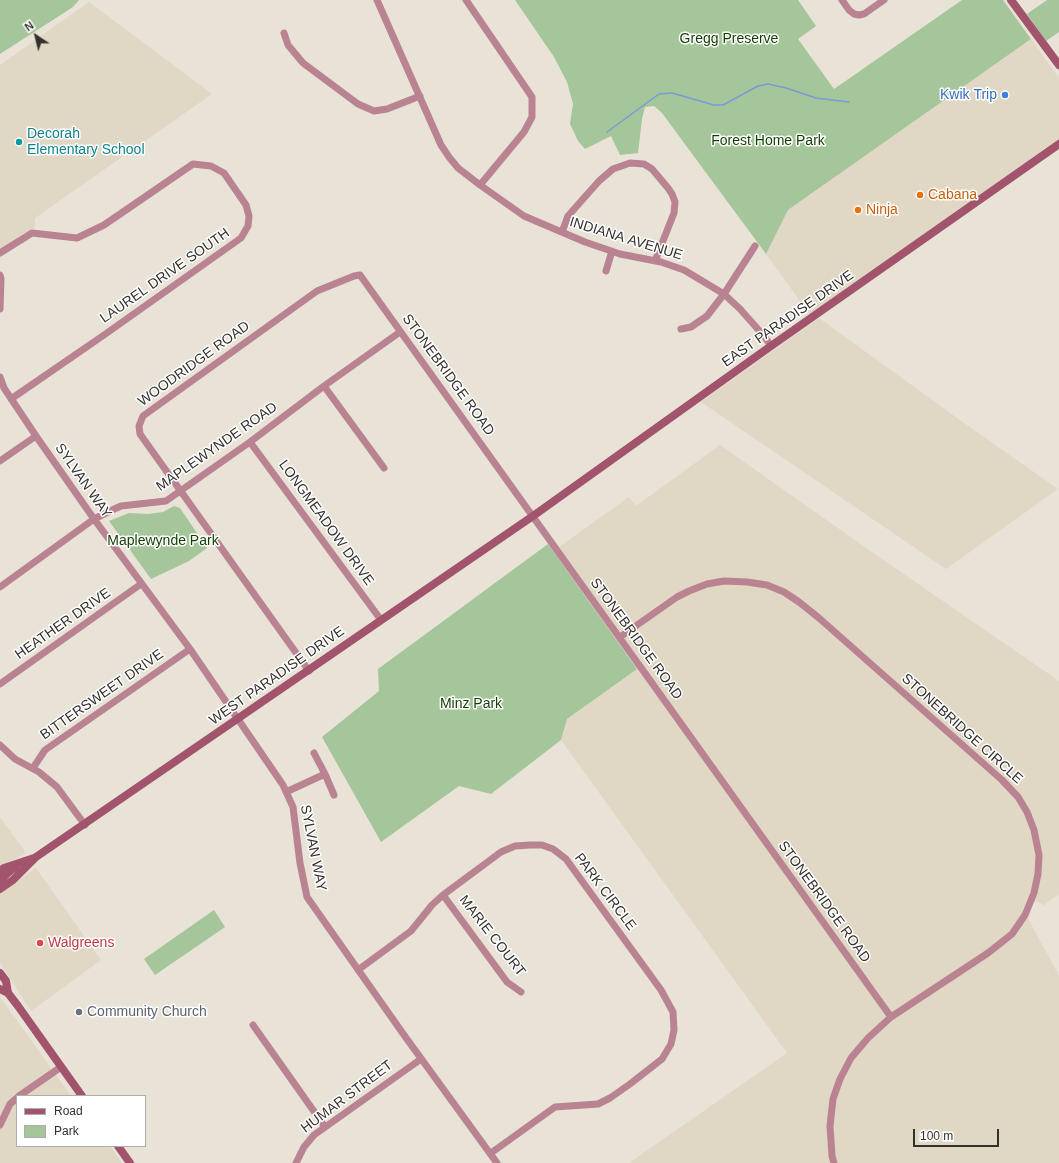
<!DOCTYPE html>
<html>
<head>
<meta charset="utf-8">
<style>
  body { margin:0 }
  #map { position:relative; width:1059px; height:1163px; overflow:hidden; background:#e9e2d7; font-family:Arial,sans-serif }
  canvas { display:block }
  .legend { position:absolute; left:16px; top:1095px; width:130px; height:52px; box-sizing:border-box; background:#fff; border:1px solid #aeadab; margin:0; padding:5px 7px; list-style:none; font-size:12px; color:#34312d }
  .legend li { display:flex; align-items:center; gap:8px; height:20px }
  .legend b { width:20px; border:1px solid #aeadab }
  .north { position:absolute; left:16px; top:16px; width:40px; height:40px; -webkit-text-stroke:3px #fff; paint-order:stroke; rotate:325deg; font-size:11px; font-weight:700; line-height:16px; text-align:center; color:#34312d }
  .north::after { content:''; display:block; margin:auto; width:14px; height:18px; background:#34312d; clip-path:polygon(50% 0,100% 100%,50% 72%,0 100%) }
  .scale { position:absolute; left:913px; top:1129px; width:86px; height:18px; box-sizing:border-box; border:2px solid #34312d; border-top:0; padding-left:5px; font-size:12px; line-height:14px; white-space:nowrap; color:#34312d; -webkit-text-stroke:3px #fff; paint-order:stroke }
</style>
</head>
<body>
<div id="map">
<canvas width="1059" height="1163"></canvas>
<ul class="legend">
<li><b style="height:5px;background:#a2546c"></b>Road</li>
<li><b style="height:11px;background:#a5c69a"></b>Park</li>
</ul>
<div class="north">N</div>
<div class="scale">100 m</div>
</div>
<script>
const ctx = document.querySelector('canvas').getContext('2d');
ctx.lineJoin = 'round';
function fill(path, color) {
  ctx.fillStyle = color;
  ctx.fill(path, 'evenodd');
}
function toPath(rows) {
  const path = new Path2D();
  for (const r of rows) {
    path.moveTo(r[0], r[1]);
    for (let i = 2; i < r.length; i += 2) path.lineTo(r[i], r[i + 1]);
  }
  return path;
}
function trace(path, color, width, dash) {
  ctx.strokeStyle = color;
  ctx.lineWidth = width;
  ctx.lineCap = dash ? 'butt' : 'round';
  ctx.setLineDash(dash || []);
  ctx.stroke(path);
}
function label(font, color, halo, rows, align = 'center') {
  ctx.font = font + ' Arial,sans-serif';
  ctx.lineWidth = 3;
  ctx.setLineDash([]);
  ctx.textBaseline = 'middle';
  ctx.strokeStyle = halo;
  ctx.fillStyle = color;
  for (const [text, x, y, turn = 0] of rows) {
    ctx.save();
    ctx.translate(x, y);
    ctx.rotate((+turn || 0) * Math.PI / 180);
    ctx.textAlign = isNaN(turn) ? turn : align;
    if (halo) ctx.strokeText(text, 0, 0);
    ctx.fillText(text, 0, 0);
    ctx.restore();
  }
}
const built = toPath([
  [89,2,212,94,35,218,35,228,22,234,0,249,0,65],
  [1031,39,1059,78,1059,139,810,315,766,254,788,210],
  [819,318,964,423,1058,489,946,569,701,402],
  [720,445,869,550,1059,681,1059,894,1044,905,1028,898,1023,909,1059,976,1059,1163,629,1163,787,1053,561,740,567,719,643,664,559,547,629,497,636,506],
  [0,817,26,853,0,867],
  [36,868,101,960,31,1011,0,963,0,894],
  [0,997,71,1096,17,1096,17,1146,110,1146,122,1163,0,1163]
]);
const green = toPath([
  [0,0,79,0,73,7,0,54],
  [515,0,798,0,816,26,798,39,834,89,962,0,1003,0,1031,39,788,210,766,254,662,113,654,106,645,107,642,119,638,153,620,155,611,136,585,149,578,141,570,124,573,104,567,82,554,57],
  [1047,0,1059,0,1059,32,1046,41,1027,14],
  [174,506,180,508,207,548,189,561,151,579,109,521,129,513,148,514,163,512],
  [548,544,637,669,567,719,561,740,491,794,459,786,381,842,322,737,379,691,378,669],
  [214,910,225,927,155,975,144,959]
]);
const stream = toPath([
  [607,132,659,94,672,93,714,105,723,105,758,86,768,84,786,88,816,98,849,102]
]);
const street = toPath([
  [377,0,441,145,449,157,458,168,480,185,524,216,585,242,620,254,661,262,684,270,724,294,740,309,764,336,771,346],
  [466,0,532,97,532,117,524,132,480,185],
  [842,0,849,10,854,14,859,15,864,14,884,0],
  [284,33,288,45,303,63,358,104,374,111,387,109,420,96],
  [562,232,568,216,599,181,613,169,630,163,644,164,652,169,668,188,672,194,675,202,674,213,655,261],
  [0,253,32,233,77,238,104,225,193,164,211,166,224,173,246,205,249,216,248,226,241,238,104,335,11,399],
  [606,271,612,251],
  [0,275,1,279,0,309],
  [681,329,691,327,707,316,724,294,755,246],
  [0,377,4,388,36,436,94,519,190,649,283,785,293,807,300,863,307,897,404,1035,497,1163],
  [324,386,384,468],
  [250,442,381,620],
  [0,461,36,436],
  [0,587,94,519,110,511,121,506,166,501,250,442,324,386,400,332],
  [620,637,677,597,689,591,707,584,724,581,747,582,767,585,784,592,799,602,819,618,1002,780,1018,797,1027,812,1034,830,1039,855,1038,874,1034,893,1025,915,1012,934,988,953,891,1017,868,1038,851,1058,840,1079,833,1099,830,1126,832,1156,834,1163],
  [309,671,140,434,139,426,143,416,317,291,354,276,360,275,891,1017],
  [0,684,141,584],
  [0,745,15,759,39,772,57,787,85,825],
  [314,753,325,774],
  [33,768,45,750,190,649],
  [286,792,325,774,334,795],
  [443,895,507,982,521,992],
  [358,970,411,931,432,905,443,895,501,852,515,846,530,845,542,845,553,849,566,859,661,990,673,1012,674,1030,671,1044,662,1059,630,1084,610,1098,598,1104,555,1107,491,1153],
  [253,1025,325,1127],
  [19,1096,61,1067],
  [0,1125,10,1104,17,1098],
  [296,1163,304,1147,314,1135,421,1059]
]);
const secondary = toPath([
  [1011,0,1059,65],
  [0,871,4,868,34,858],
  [0,880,16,866],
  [0,889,13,880,36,857,533,516,771,346,1059,144],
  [0,973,6,981,8,993],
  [0,989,8,993,18,1006,82,1096],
  [118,1146,130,1163]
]);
const markers = [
  [1005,95,4,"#3f7fe0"],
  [19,142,4,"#0f9aa8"],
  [920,195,4,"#e8710a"],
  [858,210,4,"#e8710a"],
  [40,943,4,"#e0444e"],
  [79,1012,4,"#6b7280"]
];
const parkNames = [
  ["Gregg Preserve",729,39],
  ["Forest Home Park",768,141],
  ["Maplewynde Park",163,541],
  ["Minz Park",471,704]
];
const shopNames = [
  ["Kwik Trip",997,95]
];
const cultureNames = [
  ["Decorah",27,134],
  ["Elementary School",27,150]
];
const foodNames = [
  ["Cabana",928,195],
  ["Ninja",866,210]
];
const streetNames = [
  ["INDIANA AVENUE",626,239,17],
  ["LAUREL DRIVE SOUTH",165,276,-35],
  ["EAST PARADISE DRIVE",788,319,-35],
  ["WOODRIDGE ROAD",194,364,-36],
  ["STONEBRIDGE ROAD",448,375,54],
  ["MAPLEWYNDE ROAD",217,447,-35],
  ["SYLVAN WAY",83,481,55],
  ["LONGMEADOW DRIVE",326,523,54],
  ["HEATHER DRIVE",63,624,-35],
  ["STONEBRIDGE ROAD",636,639,54],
  ["WEST PARADISE DRIVE",277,676,-35],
  ["BITTERSWEET DRIVE",102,695,-35],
  ["STONEBRIDGE CIRCLE",962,729,42],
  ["SYLVAN WAY",313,848,79],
  ["PARK CIRCLE",605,892,53],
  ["STONEBRIDGE ROAD",824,902,54],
  ["MARIE COURT",492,936,52],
  ["HUMAR STREET",347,1097,-37]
];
const healthNames = [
  ["Walgreens",48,943]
];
const worshipNames = [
  ["Community Church",87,1012]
];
fill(built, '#e1d7c5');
fill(green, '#a5c69a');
trace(stream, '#7b9ad6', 1.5);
trace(street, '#ba8392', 7);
trace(secondary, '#a2546c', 8);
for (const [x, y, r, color] of markers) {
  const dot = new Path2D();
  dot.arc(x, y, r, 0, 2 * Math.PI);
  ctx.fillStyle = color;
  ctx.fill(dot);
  trace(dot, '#fff', 1.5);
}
label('14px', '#113d00', '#fff', parkNames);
label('14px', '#366cbe', '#fff', shopNames, 'right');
label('14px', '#0d838f', '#fff', cultureNames, 'left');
label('14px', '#c56008', '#fff', foodNames, 'left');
label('14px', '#34312d', '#fff', streetNames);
label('14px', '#be3a42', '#fff', healthNames, 'left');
label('14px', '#5b616d', '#fff', worshipNames, 'left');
</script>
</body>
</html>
